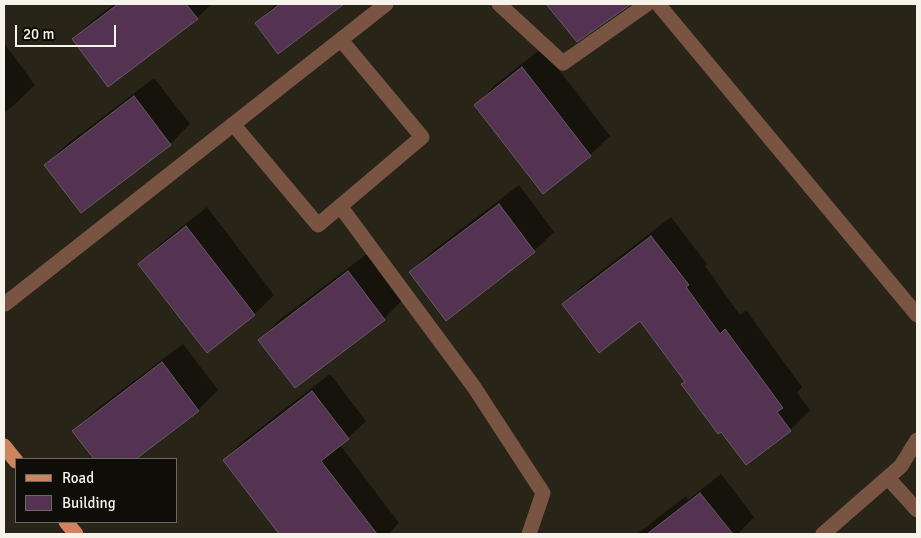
<!DOCTYPE html>
<html>
<head>
<meta charset="utf-8">
<style>
  body { margin:0 }
  #map { position:relative; width:921px; height:538px; overflow:hidden; background:#282418; font-family:Signika,sans-serif }
  canvas { display:block }
  .frame { position:absolute; inset:0; border:5px solid #f5f3ea; pointer-events:none }
  .legend { position:absolute; left:15px; top:458px; width:162px; height:65px; box-sizing:border-box; background:#0f0d08; border:1px solid #6b6962; margin:0; padding:6px 9px; list-style:none; font-size:15px; color:#f5f3ea }
  .legend li { display:flex; align-items:center; gap:10px; height:25px }
  .legend b { width:25px; border:1px solid #6b6962 }
  .scale { position:absolute; left:15px; top:25px; width:101px; height:22px; box-sizing:border-box; border:2px solid #f5f3ea; border-top:0; padding-left:6px; font-size:15px; line-height:18px; white-space:nowrap; color:#f5f3ea; -webkit-text-stroke:4px #0f0d08; paint-order:stroke }
</style>
</head>
<body>
<div id="map">
<canvas width="921" height="538"></canvas>
<div class="frame"></div>
<ul class="legend">
<li><b style="height:6px;background:#cf835e"></b>Road</li>
<li><b style="height:14px;background:#543352"></b>Building</li>
</ul>
<div class="scale">20 m</div>
</div>
<script>
const ctx = document.querySelector('canvas').getContext('2d');
ctx.lineJoin = 'round';
function fill(path, color) {
  ctx.fillStyle = color;
  ctx.fill(path, 'evenodd');
}
function toPath(rows) {
  const path = new Path2D();
  for (const r of rows) {
    path.moveTo(r[0], r[1]);
    for (let i = 2; i < r.length; i += 2) path.lineTo(r[i], r[i + 1]);
  }
  return path;
}
function trace(path, color, width, dash) {
  ctx.strokeStyle = color;
  ctx.lineWidth = width;
  ctx.lineCap = dash ? 'butt' : 'round';
  ctx.setLineDash(dash || []);
  ctx.stroke(path);
}
const shadow = toPath([
  [114,4,212,4,197,18,73,39,93,20],
  [276,4,342,4,278,52,256,23],
  [547,4,628,4,577,40],
  [4,43,35,85,15,104,4,113],
  [542,48,610,136,590,155,476,105,495,85],
  [154,78,190,124,170,144,46,165,65,146],
  [519,185,554,232,534,251,410,272,430,253],
  [207,207,274,295,255,314,208,351,140,264,160,244],
  [671,217,707,264,705,266,740,315,746,310,802,387,797,393,810,410,790,430,746,463,722,430,682,384,686,381,641,319,564,305,583,285],
  [368,253,403,299,384,319,260,340,279,320],
  [183,344,218,390,198,410,134,459,96,459,74,431,94,411],
  [330,374,366,421,340,445,399,523,388,534,281,534,224,460,242,442],
  [721,474,754,517,738,534,637,534,686,496,688,500]
]);
const building = toPath([
  [118,4,186,4,198,19,108,87,72,39,118,4],
  [280,4,344,4,278,54,255,23,280,4],
  [546,4,631,4,577,42,546,4],
  [522,67,591,156,543,194,474,105,522,67],
  [134,96,171,145,81,213,44,165,134,96],
  [499,204,535,252,446,321,409,272,499,204],
  [186,226,255,315,207,353,138,264,186,226],
  [651,236,689,285,686,287,720,334,725,329,783,408,777,412,791,431,746,465,721,432,718,434,681,384,685,382,640,321,599,353,562,304,651,236],
  [348,271,385,320,295,388,258,340,348,271],
  [162,362,199,411,136,459,94,459,72,431,162,362],
  [312,391,349,439,321,461,377,534,279,534,223,460,312,391],
  [700,493,733,534,647,534,700,493]
]);
const street = toPath([
  [499,4,563,63,647,4],
  [658,4,917,315],
  [233,124,318,225,422,137,341,40],
  [340,206,474,387,543,493,529,534],
  [4,303,5,304,386,4],
  [888,478,917,510],
  [823,534,901,466,917,440]
]);
const primary = toPath([
  [4,446,16,461],
  [66,522,76,534]
]);
fill(shadow, '#0007');
fill(building, '#543352');
trace(building, '#665a64', 1);
trace(street, '#795443', 15);
trace(primary, '#cf835e', 15);
</script>
</body>
</html>
